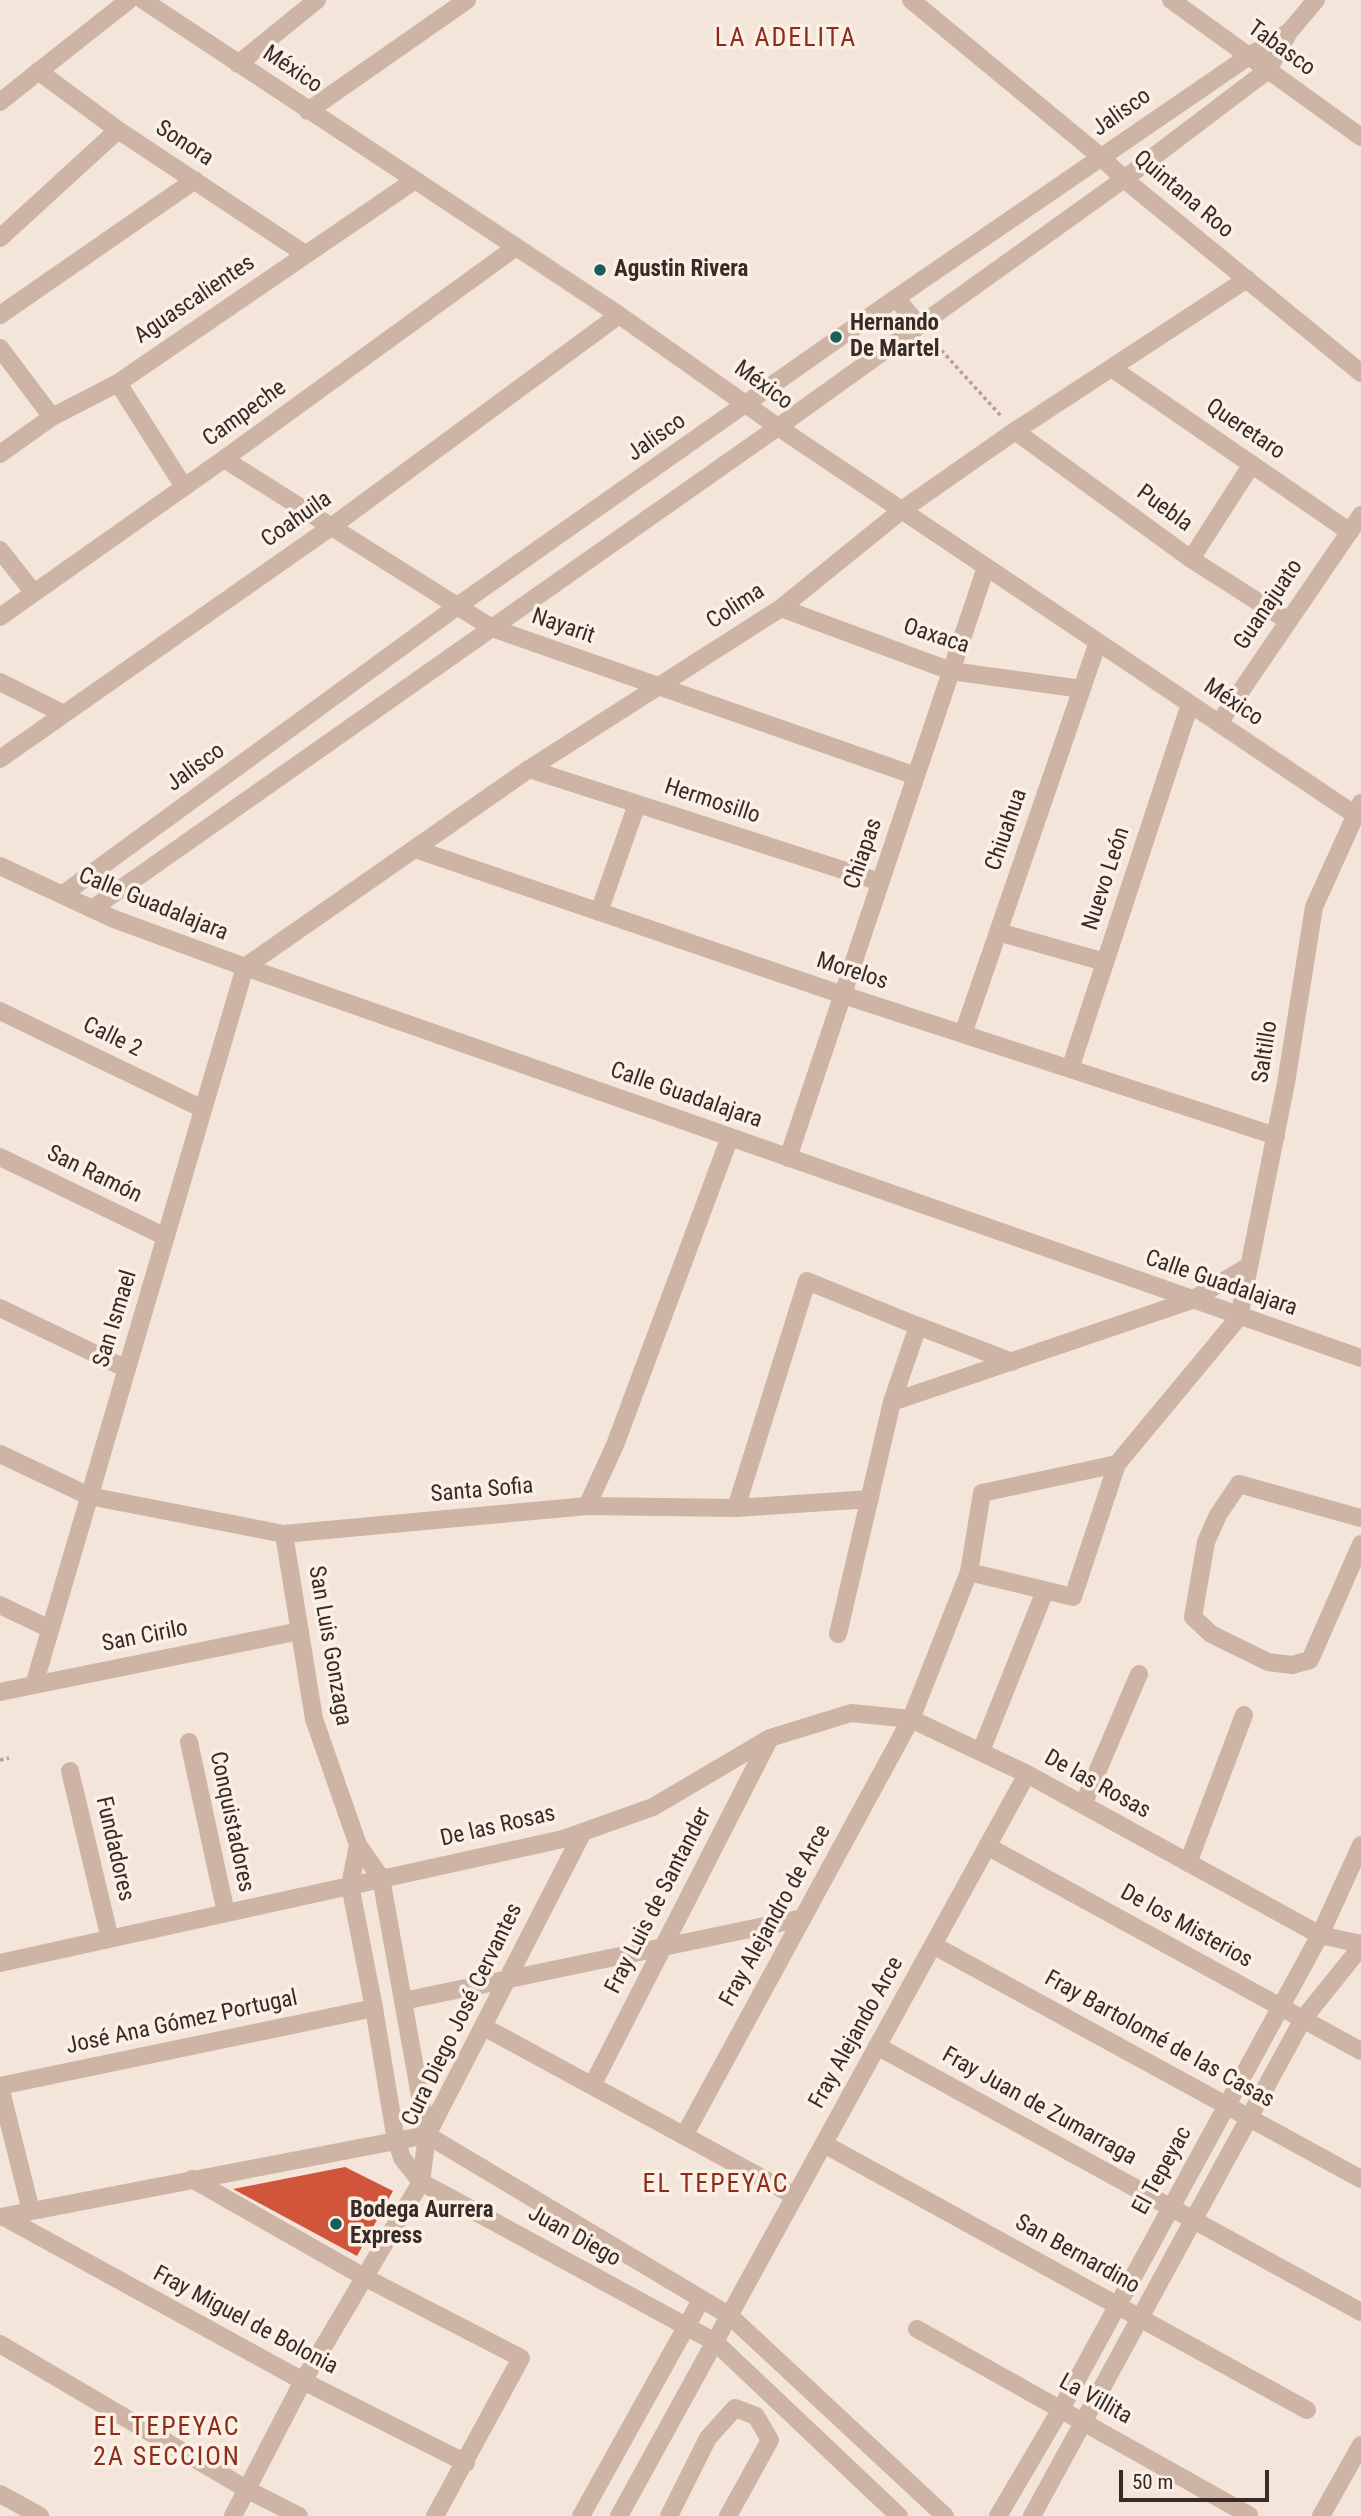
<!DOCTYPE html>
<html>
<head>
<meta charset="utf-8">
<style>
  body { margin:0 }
  #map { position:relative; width:1361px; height:2516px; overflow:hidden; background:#f4e5da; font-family:"Roboto Condensed",sans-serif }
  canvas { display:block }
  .scale { position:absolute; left:1119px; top:2470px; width:150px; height:32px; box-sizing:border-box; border:4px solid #382b27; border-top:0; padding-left:9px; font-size:21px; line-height:24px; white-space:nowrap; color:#382b27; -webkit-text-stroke:5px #fbf0e6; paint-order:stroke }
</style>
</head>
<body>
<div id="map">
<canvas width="1361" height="2516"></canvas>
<div class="scale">50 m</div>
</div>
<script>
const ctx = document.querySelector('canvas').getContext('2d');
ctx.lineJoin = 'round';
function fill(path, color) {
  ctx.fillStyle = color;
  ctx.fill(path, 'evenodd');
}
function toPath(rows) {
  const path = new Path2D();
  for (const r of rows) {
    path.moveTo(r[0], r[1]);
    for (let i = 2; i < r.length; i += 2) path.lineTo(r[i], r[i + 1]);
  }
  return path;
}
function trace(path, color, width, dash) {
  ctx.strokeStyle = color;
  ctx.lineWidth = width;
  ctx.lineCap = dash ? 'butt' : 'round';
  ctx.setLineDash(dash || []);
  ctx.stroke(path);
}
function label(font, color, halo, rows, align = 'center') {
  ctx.font = font + ' "Roboto Condensed",sans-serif';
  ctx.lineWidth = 7;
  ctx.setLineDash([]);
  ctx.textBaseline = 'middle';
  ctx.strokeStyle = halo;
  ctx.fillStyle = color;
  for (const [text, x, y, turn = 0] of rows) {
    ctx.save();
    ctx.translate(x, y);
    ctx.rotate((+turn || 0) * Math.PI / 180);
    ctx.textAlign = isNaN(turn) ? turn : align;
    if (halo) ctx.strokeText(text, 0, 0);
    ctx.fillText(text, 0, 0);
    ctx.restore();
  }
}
const building = toPath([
  [345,2167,393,2191,357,2256,233,2189]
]);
const path = toPath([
  [932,340,1002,417],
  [0,1760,9,1758]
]);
const minor = toPath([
  [143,0,619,315,778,427,1354,814],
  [911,0,1101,157,1124,179,1361,373],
  [1171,0,1361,137],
  [238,64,317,0],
  [38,71,118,130,305,254],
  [0,102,129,0],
  [308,111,467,0],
  [0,238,118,130],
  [896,298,919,326],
  [0,315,195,180],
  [0,348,52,417],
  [1113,369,1350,532],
  [118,383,184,487],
  [1015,431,1191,559,1288,621],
  [0,454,52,417,118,383,415,180],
  [224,459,492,628,916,776],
  [0,550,34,593],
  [1191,559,1252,464],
  [781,608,951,671,1082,689],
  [0,617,224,459,516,247],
  [0,682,64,714],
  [1219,723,1361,515],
  [0,759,331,527,619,315],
  [529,769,880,882],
  [415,849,843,995,1276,1136],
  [0,866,114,919,245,967,1361,1358],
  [62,895,459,605,896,298,1249,56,1289,32],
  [92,909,778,427,1124,179,1268,70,1289,32,1316,0],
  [599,912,637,804],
  [998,932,1105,962],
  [0,1011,203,1109],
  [963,1034,1098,642],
  [1070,1069,1190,704],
  [0,1157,166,1237],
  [788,1158,986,567],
  [0,1308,127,1369],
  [918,1326,1012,1362],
  [0,1454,89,1496,284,1534,587,1506,615,1445,730,1137],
  [587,1506,736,1508,807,1281,918,1326,892,1402,1192,1300,1249,1266],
  [736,1508,870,1499],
  [1361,1518,1239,1484,1218,1515,1206,1542,1193,1617,1211,1634,1268,1662,1292,1665,1310,1660,1361,1544],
  [284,1534,314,1719,358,1845,381,1878,427,2135],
  [969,1572,1073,1597,1117,1464,1239,1317,1286,1083,1314,907,1361,803],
  [0,1605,50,1629],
  [838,1634,892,1402],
  [34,1685,245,967,529,769,781,608,902,510,1015,431,1247,279],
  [0,1692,300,1631],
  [189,1742,226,1913],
  [981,1751,1045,1591],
  [70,1771,110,1939],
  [1083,1805,1139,1674],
  [358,1845,350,1885,374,2008,395,2135,402,2158,421,2182,715,2342,899,2516],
  [987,1846,1361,2051],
  [1188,1863,1244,1715],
  [933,1945,1361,2179],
  [0,1963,563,1839,653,1807,770,1738,851,1713,911,1719,1027,1774,1320,1935,1361,1944],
  [403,2001,803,1918],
  [484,2027,795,2196],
  [877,2046,1361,2312],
  [0,2086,374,2008],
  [592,2086,770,1738],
  [0,2087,31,2211],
  [427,2135,730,2316,945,2516],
  [684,2136,911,1719,969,1572,982,1493,1117,1464],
  [824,2144,1307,2410],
  [192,2179,364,2277,521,2358,435,2516],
  [1,2217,427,2135],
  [4,2217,303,2381,466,2463],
  [917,2329,1249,2515],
  [0,2344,248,2490,299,2516],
  [0,2494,40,2516],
  [233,2516,303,2381,421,2182,427,2135,583,1832],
  [581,2516,701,2300],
  [619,2516,1027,1774],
  [669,2516,708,2438,735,2408,756,2416,770,2440,728,2516],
  [998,2516,1061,2409,1320,1935,1361,1845],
  [1032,2516,1303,2019,1361,1947],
  [1321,2516,1361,2445]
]);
const markers = [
  [600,270,7,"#195d5c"],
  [836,337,7,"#195d5c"],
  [336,2224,7,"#195d5c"]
];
const streetNames = [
  ["Tabasco",1281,49,36],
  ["México",292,70,34],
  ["Jalisco",1122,113,-35],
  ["Sonora",184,144,33],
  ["Quintana Roo",1183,195,40],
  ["Aguascalientes",195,300,-34],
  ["México",763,386,36],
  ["Campeche",245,414,-36],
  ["Queretaro",1245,430,34],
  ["Jalisco",657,438,-35],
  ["Puebla",1164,509,36],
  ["Coahuila",297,520,-35],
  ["Guanajuato",1269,605,-56],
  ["Colima",736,607,-33],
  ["Nayarit",563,627,19],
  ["Oaxaca",936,637,18],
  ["México",1233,703,34],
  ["Jalisco",196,768,-36],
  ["Hermosillo",712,802,18],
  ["Chiuahua",1007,830,-71],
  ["Chiapas",864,854,-71],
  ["Nuevo León",1107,879,-72],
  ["Calle Guadalajara",153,905,22],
  ["Morelos",852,972,18],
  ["Calle 2",112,1038,26],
  ["Saltillo",1266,1052,-81],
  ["Calle Guadalajara",686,1096,19],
  ["San Ramón",94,1175,26],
  ["Calle Guadalajara",1221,1284,19],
  ["San Ismael",116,1319,-73],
  ["Santa Sofia",482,1491,-5],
  ["San Cirilo",145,1637,-11],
  ["San Luis Gonzaga",329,1646,80],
  ["De las Rosas",1097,1785,29],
  ["Conquistadores",231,1822,78],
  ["De las Rosas",498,1827,-13],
  ["Fundadores",114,1849,77],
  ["Fray Luis de Santander",659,1901,-63],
  ["Fray Alejandro de Arce",776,1916,-61],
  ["De los Misterios",1186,1927,29],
  ["Cura Diego José Cervantes",463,2015,-64],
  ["José Ana Gómez Portugal",182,2023,-12],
  ["Fray Alejando Arce",857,2033,-61],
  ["Fray Bartolomé de las Casas",1159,2040,29],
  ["Fray Juan de Zumarraga",1039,2107,29],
  ["El Tepeyac",1163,2171,-61],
  ["Juan Diego",574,2237,29],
  ["San Bernardino",1077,2255,29],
  ["Fray Miguel de Bolonia",245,2321,28],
  ["La Villita",1095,2400,29]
];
const poiNames = [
  ["Agustin Rivera",614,270],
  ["Hernando",850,324],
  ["De Martel",850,350],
  ["Bodega Aurrera",350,2211],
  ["Express",350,2237]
];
const quarterNames = [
  ["LA ADELITA",786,39],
  ["EL TEPEYAC",716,2185],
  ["EL TEPEYAC",167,2428],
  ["2A SECCION",167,2458]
];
fill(building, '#d0553b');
trace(path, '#b99e8f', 3.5, [3.5, 3.5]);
trace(minor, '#cdb4a4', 18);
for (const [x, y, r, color] of markers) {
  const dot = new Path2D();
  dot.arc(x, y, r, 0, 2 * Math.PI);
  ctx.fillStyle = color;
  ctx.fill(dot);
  trace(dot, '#fbf0e6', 2.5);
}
label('23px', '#382b27', '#fbf0e6', streetNames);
label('bold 23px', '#382b27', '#fbf0e6', poiNames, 'left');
ctx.letterSpacing = '2px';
label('26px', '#8d2c19', '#fbf0e6', quarterNames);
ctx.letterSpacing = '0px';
</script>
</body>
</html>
